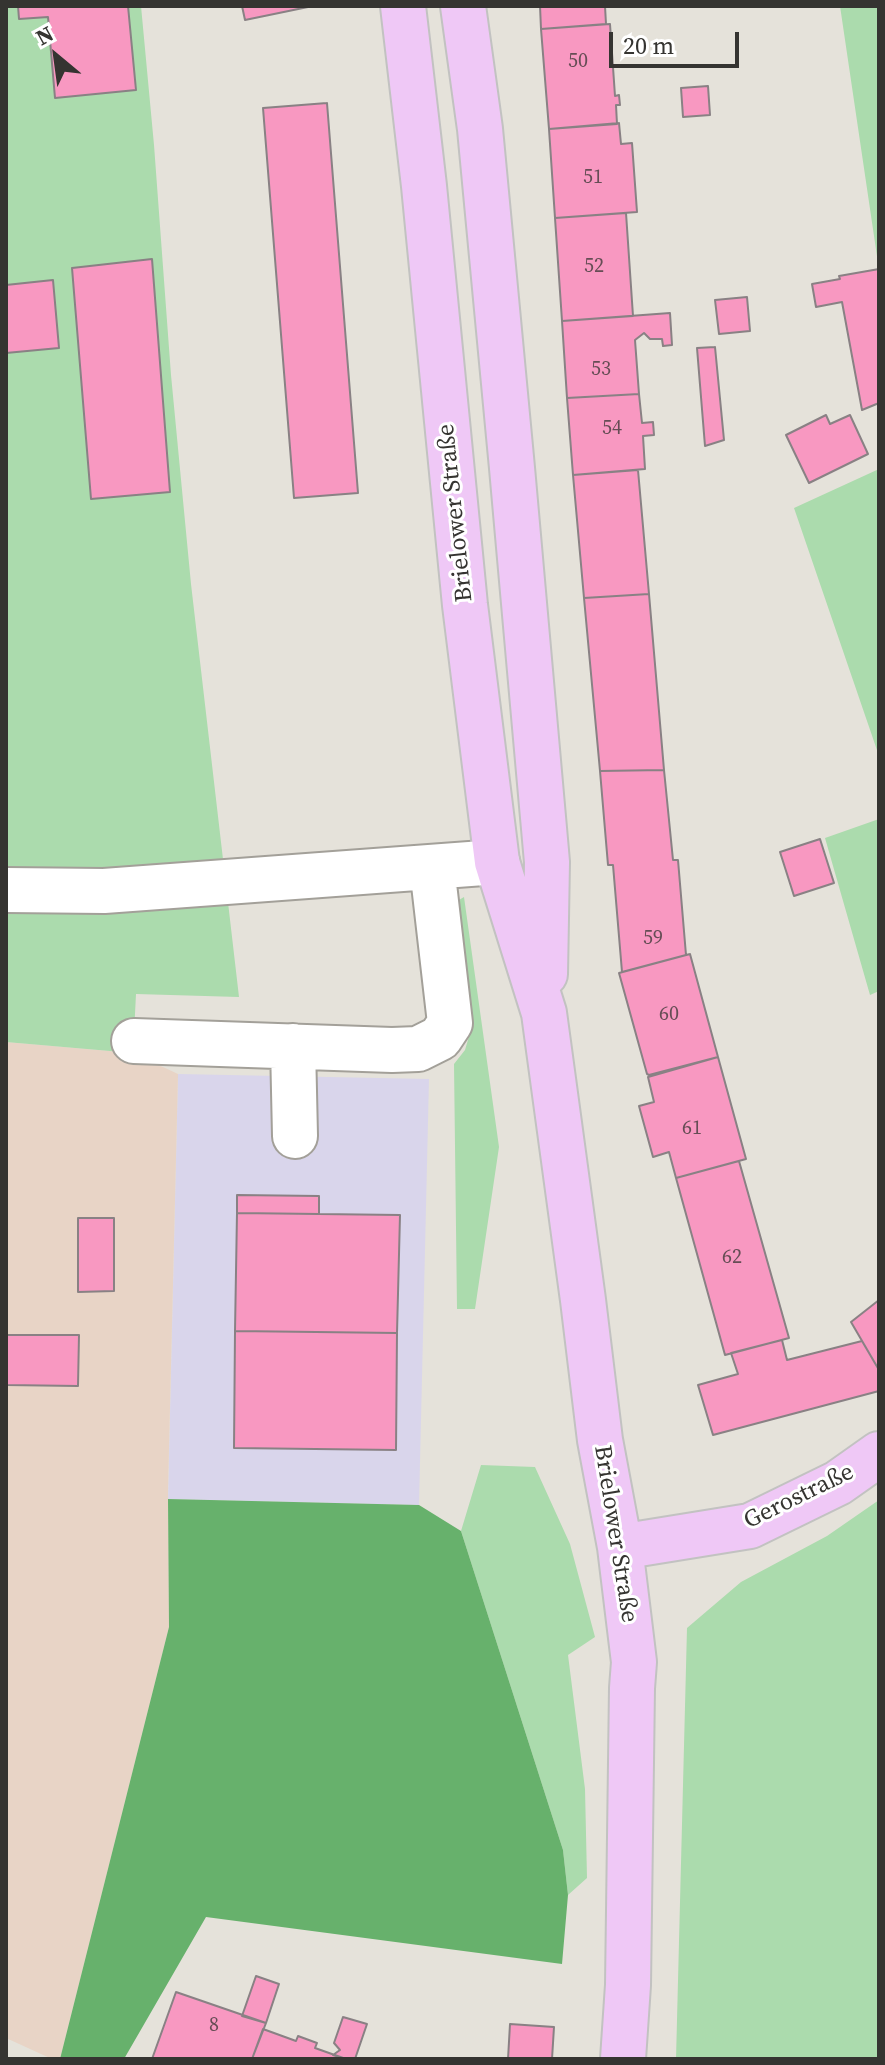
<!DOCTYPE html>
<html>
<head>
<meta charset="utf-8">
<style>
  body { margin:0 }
  #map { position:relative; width:885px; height:2065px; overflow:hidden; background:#e5e2da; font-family:"Source Serif 4",serif }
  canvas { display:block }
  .frame { position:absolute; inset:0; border:8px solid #353431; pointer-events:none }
  .north { position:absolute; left:16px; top:16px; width:80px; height:80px; -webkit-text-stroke:6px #fff; paint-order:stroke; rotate:331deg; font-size:22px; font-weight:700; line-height:32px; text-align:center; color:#353431 }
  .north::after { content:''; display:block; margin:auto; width:28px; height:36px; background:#353431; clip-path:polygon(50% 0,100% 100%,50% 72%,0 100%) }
  .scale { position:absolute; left:609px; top:32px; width:130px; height:36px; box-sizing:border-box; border:4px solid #353431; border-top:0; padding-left:10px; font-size:24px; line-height:28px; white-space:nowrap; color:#353431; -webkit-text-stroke:6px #fff; paint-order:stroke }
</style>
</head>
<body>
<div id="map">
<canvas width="885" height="2065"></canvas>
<div class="frame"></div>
<div class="north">N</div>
<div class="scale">20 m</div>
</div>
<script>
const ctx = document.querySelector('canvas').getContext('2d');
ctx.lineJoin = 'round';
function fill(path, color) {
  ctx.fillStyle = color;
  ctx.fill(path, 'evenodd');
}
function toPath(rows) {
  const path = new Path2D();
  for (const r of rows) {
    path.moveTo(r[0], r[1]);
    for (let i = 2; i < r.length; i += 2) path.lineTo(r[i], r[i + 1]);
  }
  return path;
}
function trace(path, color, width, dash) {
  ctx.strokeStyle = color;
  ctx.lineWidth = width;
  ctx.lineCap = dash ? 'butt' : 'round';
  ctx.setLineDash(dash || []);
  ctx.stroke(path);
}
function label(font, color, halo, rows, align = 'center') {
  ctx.font = font + ' "Source Serif 4",serif';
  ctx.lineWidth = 6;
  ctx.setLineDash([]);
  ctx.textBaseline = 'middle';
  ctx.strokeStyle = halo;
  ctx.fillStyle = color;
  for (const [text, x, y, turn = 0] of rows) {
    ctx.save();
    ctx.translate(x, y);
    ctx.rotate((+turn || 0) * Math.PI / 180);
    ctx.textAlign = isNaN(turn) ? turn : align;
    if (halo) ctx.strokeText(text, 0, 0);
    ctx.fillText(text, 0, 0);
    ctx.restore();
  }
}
const commercial = toPath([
  [178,1074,429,1079,419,1505,168,1499]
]);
const education = toPath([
  [6,1042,133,1053,178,1074,168,1490,169,1627,60,2059,52,2059,6,2038]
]);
const green = toPath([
  [6,6,141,6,154,145,171,375,191,584,239,997,136,994,133,1053,6,1042],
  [840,6,879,6,878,263],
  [879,469,879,756,794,508],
  [879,819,879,991,870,995,825,838],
  [464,897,499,1147,475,1309,457,1309,454,1064,465,1050,470,1033,447,907],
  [481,1465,535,1467,570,1544,595,1637,568,1655,585,1789,587,1878,568,1895,563,1850,461,1531],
  [879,1500,879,2059,676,2059,687,1628,741,1582,827,1536]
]);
const forest = toPath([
  [168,1499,419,1505,461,1531,563,1850,568,1895,562,1964,206,1917,124,2059,60,2059,169,1627]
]);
const building = toPath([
  [18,6,128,6,136,90,55,98,48,17,19,19,18,6],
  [242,6,308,6,308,7,245,20,242,6],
  [540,6,605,6,606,24,541,29,540,6],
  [610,24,615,96,619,95,620,105,616,105,617,124,549,129,541,29,610,24],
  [708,86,710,115,683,117,681,88,708,86],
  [327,103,358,493,294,498,263,108,327,103],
  [619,123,621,144,632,143,637,212,555,218,549,129,619,123],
  [626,213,633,316,562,321,555,218,626,213],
  [152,259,170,492,91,499,72,268,152,259],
  [879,269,879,403,862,410,842,302,816,307,812,284,840,279,839,276,879,269],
  [53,280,59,348,6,353,6,285,53,280],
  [747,297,750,331,719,334,715,300,747,297],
  [670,313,672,345,663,346,662,339,650,339,644,333,635,340,639,394,567,398,562,321,670,313],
  [715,347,724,440,705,446,697,348,715,347],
  [639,394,642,423,653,422,654,435,643,436,645,469,573,475,567,398,639,394],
  [826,415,830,424,850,415,868,454,809,483,786,435,826,415],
  [638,470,649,594,584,598,573,475,638,470],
  [649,594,664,770,600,771,584,598,649,594],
  [664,770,673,860,678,860,686,955,622,972,613,865,608,865,600,771,664,770],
  [820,839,834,883,794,896,780,852,820,839],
  [690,954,718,1057,649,1075,647,1074,619,973,690,954],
  [718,1057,746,1159,676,1178,669,1152,653,1157,639,1106,654,1102,648,1077,718,1057],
  [739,1161,789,1338,725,1355,676,1178,739,1161],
  [237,1195,319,1196,319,1214,237,1213,237,1195],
  [237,1213,400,1215,397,1333,235,1331,237,1213],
  [78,1218,114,1218,114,1291,78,1292,78,1218],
  [879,1300,879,1370,851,1322,879,1300],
  [235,1331,397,1333,396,1450,234,1448,235,1331],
  [6,1335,79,1335,78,1386,6,1385,6,1335],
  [782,1340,787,1360,862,1341,879,1370,879,1391,713,1435,698,1385,738,1374,731,1353,782,1340],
  [256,1976,279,1984,266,2023,242,2016,256,1976],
  [176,1992,266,2023,252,2059,152,2059,176,1992],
  [343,2017,367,2024,355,2059,346,2059,333,2055,340,2050,334,2043,343,2017],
  [510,2024,554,2027,552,2059,508,2059,510,2024],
  [263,2029,296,2041,298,2036,317,2043,315,2048,346,2059,252,2059,263,2029]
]);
const minor = toPath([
  [6,890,104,891,497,862],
  [134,1041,392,1050,418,1049,440,1038,450,1023,432,867],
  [293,1046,295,1136]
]);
const major = toPath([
  [403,6,424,186,465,605,497,862,544,1013,583,1300,600,1440,620,1547,634,1662,632,1688,628,1985,623,2059],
  [463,6,480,129,512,468,547,862,545,974],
  [620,1547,750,1526,838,1483,879,1454]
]);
const numberNames = [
  ["50",578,62],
  ["51",593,178],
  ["52",594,267],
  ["53",601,370],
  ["54",612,429],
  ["59",653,939],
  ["60",669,1015],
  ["61",692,1129],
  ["62",732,1258],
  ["8",214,2026]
];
const streetNames = [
  ["Brielower Straße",456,513,-96],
  ["Gerostraße",799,1497,-26],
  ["Brielower Straße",615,1534,81]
];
fill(commercial, '#d9d5eb');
fill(education, '#e8d4c6');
fill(green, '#abdbad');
fill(forest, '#67b16c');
fill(building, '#f898c1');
trace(building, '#898184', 2);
trace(minor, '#a3a099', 48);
trace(major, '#c2c2c1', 48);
trace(minor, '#fff', 44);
trace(major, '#efc8f6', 44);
label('20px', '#664d55', null, numberNames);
label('24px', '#353431', '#fff', streetNames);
</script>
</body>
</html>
